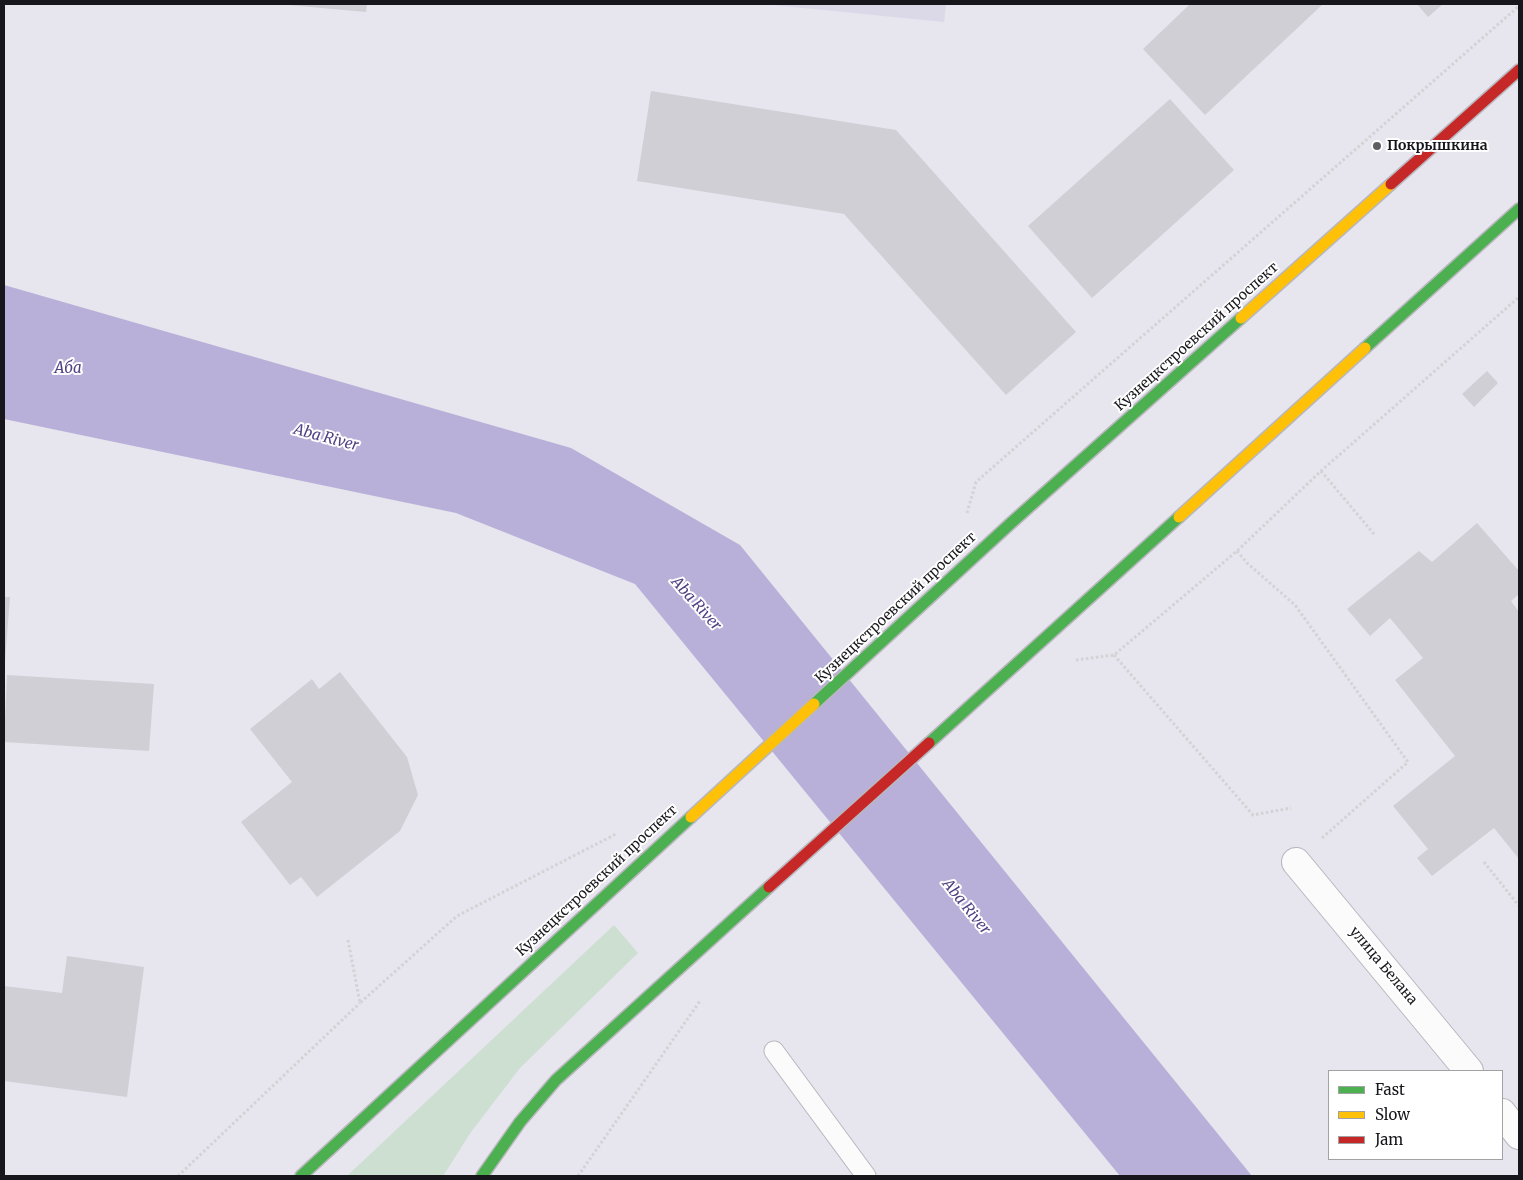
<!DOCTYPE html>
<html>
<head>
<meta charset="utf-8">
<style>
  body { margin:0 }
  #map { position:relative; width:1523px; height:1180px; overflow:hidden; background:#e7e5ee; font-family:Merriweather,serif }
  canvas { display:block }
  .frame { position:absolute; inset:0; border:5px solid #17161b; pointer-events:none }
  .legend { position:absolute; left:1328px; top:1070px; width:175px; height:90px; box-sizing:border-box; background:#fff; border:1px solid #a2a2a4; margin:0; padding:6px 9px; list-style:none; font-size:15px; color:#17161b }
  .legend li { display:flex; align-items:center; gap:10px; height:25px }
  .legend b { width:25px; border:1px solid #a2a2a4 }
</style>
</head>
<body>
<div id="map">
<canvas width="1523" height="1180"></canvas>
<div class="frame"></div>
<ul class="legend">
<li><b style="height:6px;background:#4caf50"></b>Fast</li>
<li><b style="height:6px;background:#ffc107"></b>Slow</li>
<li><b style="height:6px;background:#c62828"></b>Jam</li>
</ul>
</div>
<script>
const ctx = document.querySelector('canvas').getContext('2d');
ctx.lineJoin = 'round';
function fill(path, color) {
  ctx.fillStyle = color;
  ctx.fill(path, 'evenodd');
}
function toPath(rows) {
  const path = new Path2D();
  for (const r of rows) {
    path.moveTo(r[0], r[1]);
    for (let i = 2; i < r.length; i += 2) path.lineTo(r[i], r[i + 1]);
  }
  return path;
}
function trace(path, color, width, dash) {
  ctx.strokeStyle = color;
  ctx.lineWidth = width;
  ctx.lineCap = dash ? 'butt' : 'round';
  ctx.setLineDash(dash || []);
  ctx.stroke(path);
}
function label(font, color, halo, rows, align = 'center') {
  ctx.font = font + ' Merriweather,serif';
  ctx.lineWidth = 4;
  ctx.setLineDash([]);
  ctx.textBaseline = 'middle';
  ctx.strokeStyle = halo;
  ctx.fillStyle = color;
  for (const [text, x, y, turn = 0] of rows) {
    ctx.save();
    ctx.translate(x, y);
    ctx.rotate((+turn || 0) * Math.PI / 180);
    ctx.textAlign = isNaN(turn) ? turn : align;
    if (halo) ctx.strokeText(text, 0, 0);
    ctx.fillText(text, 0, 0);
    ctx.restore();
  }
}
const built = toPath([
  [763,4,946,4,944,22]
]);
const green = toPath([
  [614,925,638,953,520,1068,471,1132,443,1176,347,1176]
]);
const water = toPath([
  [4,285,571,448,740,545,1252,1176,1120,1176,635,584,456,513,4,419]
]);
const building = toPath([
  [277,4,367,4,366,12],
  [1190,4,1323,4,1205,115,1143,49],
  [1417,4,1443,4,1428,17],
  [651,91,896,130,1076,332,1006,395,844,214,637,181],
  [1170,99,1234,170,1092,298,1028,226],
  [1487,371,1498,383,1474,407,1462,394],
  [1477,523,1519,571,1519,594,1511,601,1519,612,1519,859,1494,828,1432,876,1417,858,1428,849,1393,806,1455,756,1395,680,1423,658,1390,618,1370,636,1347,609,1419,551,1432,562],
  [4,597,10,597,5,661,4,661],
  [340,672,407,757,418,795,400,831,317,897,301,877,290,885,241,822,292,782,250,729,312,679,319,689],
  [7,675,154,684,149,751,4,742],
  [67,956,144,967,127,1097,4,1081,4,986,62,993]
]);
const path = toPath([
  [1321,471,1374,534],
  [967,513,976,482,1519,6],
  [1237,551,1247,563,1295,605,1408,762,1322,838],
  [1114,655,1253,815,1291,808],
  [1076,660,1114,655,1237,551,1321,471,1519,297],
  [1484,862,1519,906],
  [348,940,360,1003,457,916,616,834],
  [178,1176,360,1003],
  [578,1176,700,1001]
]);
const lane = toPath([
  [774,1051,866,1176]
]);
const street = toPath([
  [1296,862,1469,1071],
  [1502,1113,1519,1135]
]);
const fast = toPath([
  [1365,348,1519,209],
  [814,704,1011,523,1241,318],
  [929,743,1179,517],
  [301,1176,691,817],
  [482,1176,520,1122,556,1080,769,887]
]);
const slow = toPath([
  [1241,318,1391,184],
  [1179,517,1365,348],
  [691,817,814,704]
]);
const jam = toPath([
  [1391,184,1519,70],
  [769,887,929,743]
]);
const markers = [
  [1377,146,5,"#605e65"]
];
const poiNames = [
  ["Покрышкина",1387,146]
];
const streetNames = [
  ["Кузнецкстроевский проспект",1197,337,-42],
  ["Кузнецкстроевский проспект",896,608,-43],
  ["Кузнецкстроевский проспект",597,881,-43],
  ["улица Белана",1383,966,50]
];
const waterNames = [
  ["Аба",68,369],
  ["Aba River",326,438,15],
  ["Aba River",696,604,48],
  ["Aba River",966,907,51]
];
fill(built, '#dbd8e8');
fill(green, '#ccdfd0');
fill(water, '#b8b0d8');
fill(building, '#d0cfd6');
trace(lane, '#b9b7be', 21);
trace(street, '#b9b7be', 30);
trace(fast, '#b9b7be', 14);
trace(slow, '#b9b7be', 14);
trace(jam, '#b9b7be', 14);
trace(path, '#d3d2d4', 3, [2.5, 2.5]);
trace(lane, '#fbfbfc', 19);
trace(street, '#fbfbfc', 28);
trace(fast, '#4caf50', 11);
trace(slow, '#ffc107', 11);
trace(jam, '#c62828', 11);
for (const [x, y, r, color] of markers) {
  const dot = new Path2D();
  dot.arc(x, y, r, 0, 2 * Math.PI);
  ctx.fillStyle = color;
  ctx.fill(dot);
  trace(dot, '#fff', 2);
}
label('bold 14px', '#17161b', '#fff', poiNames, 'left');
label('14px', '#17161b', '#fff', streetNames);
label('italic 15px', '#514082', '#fff', waterNames);
</script>
</body>
</html>
